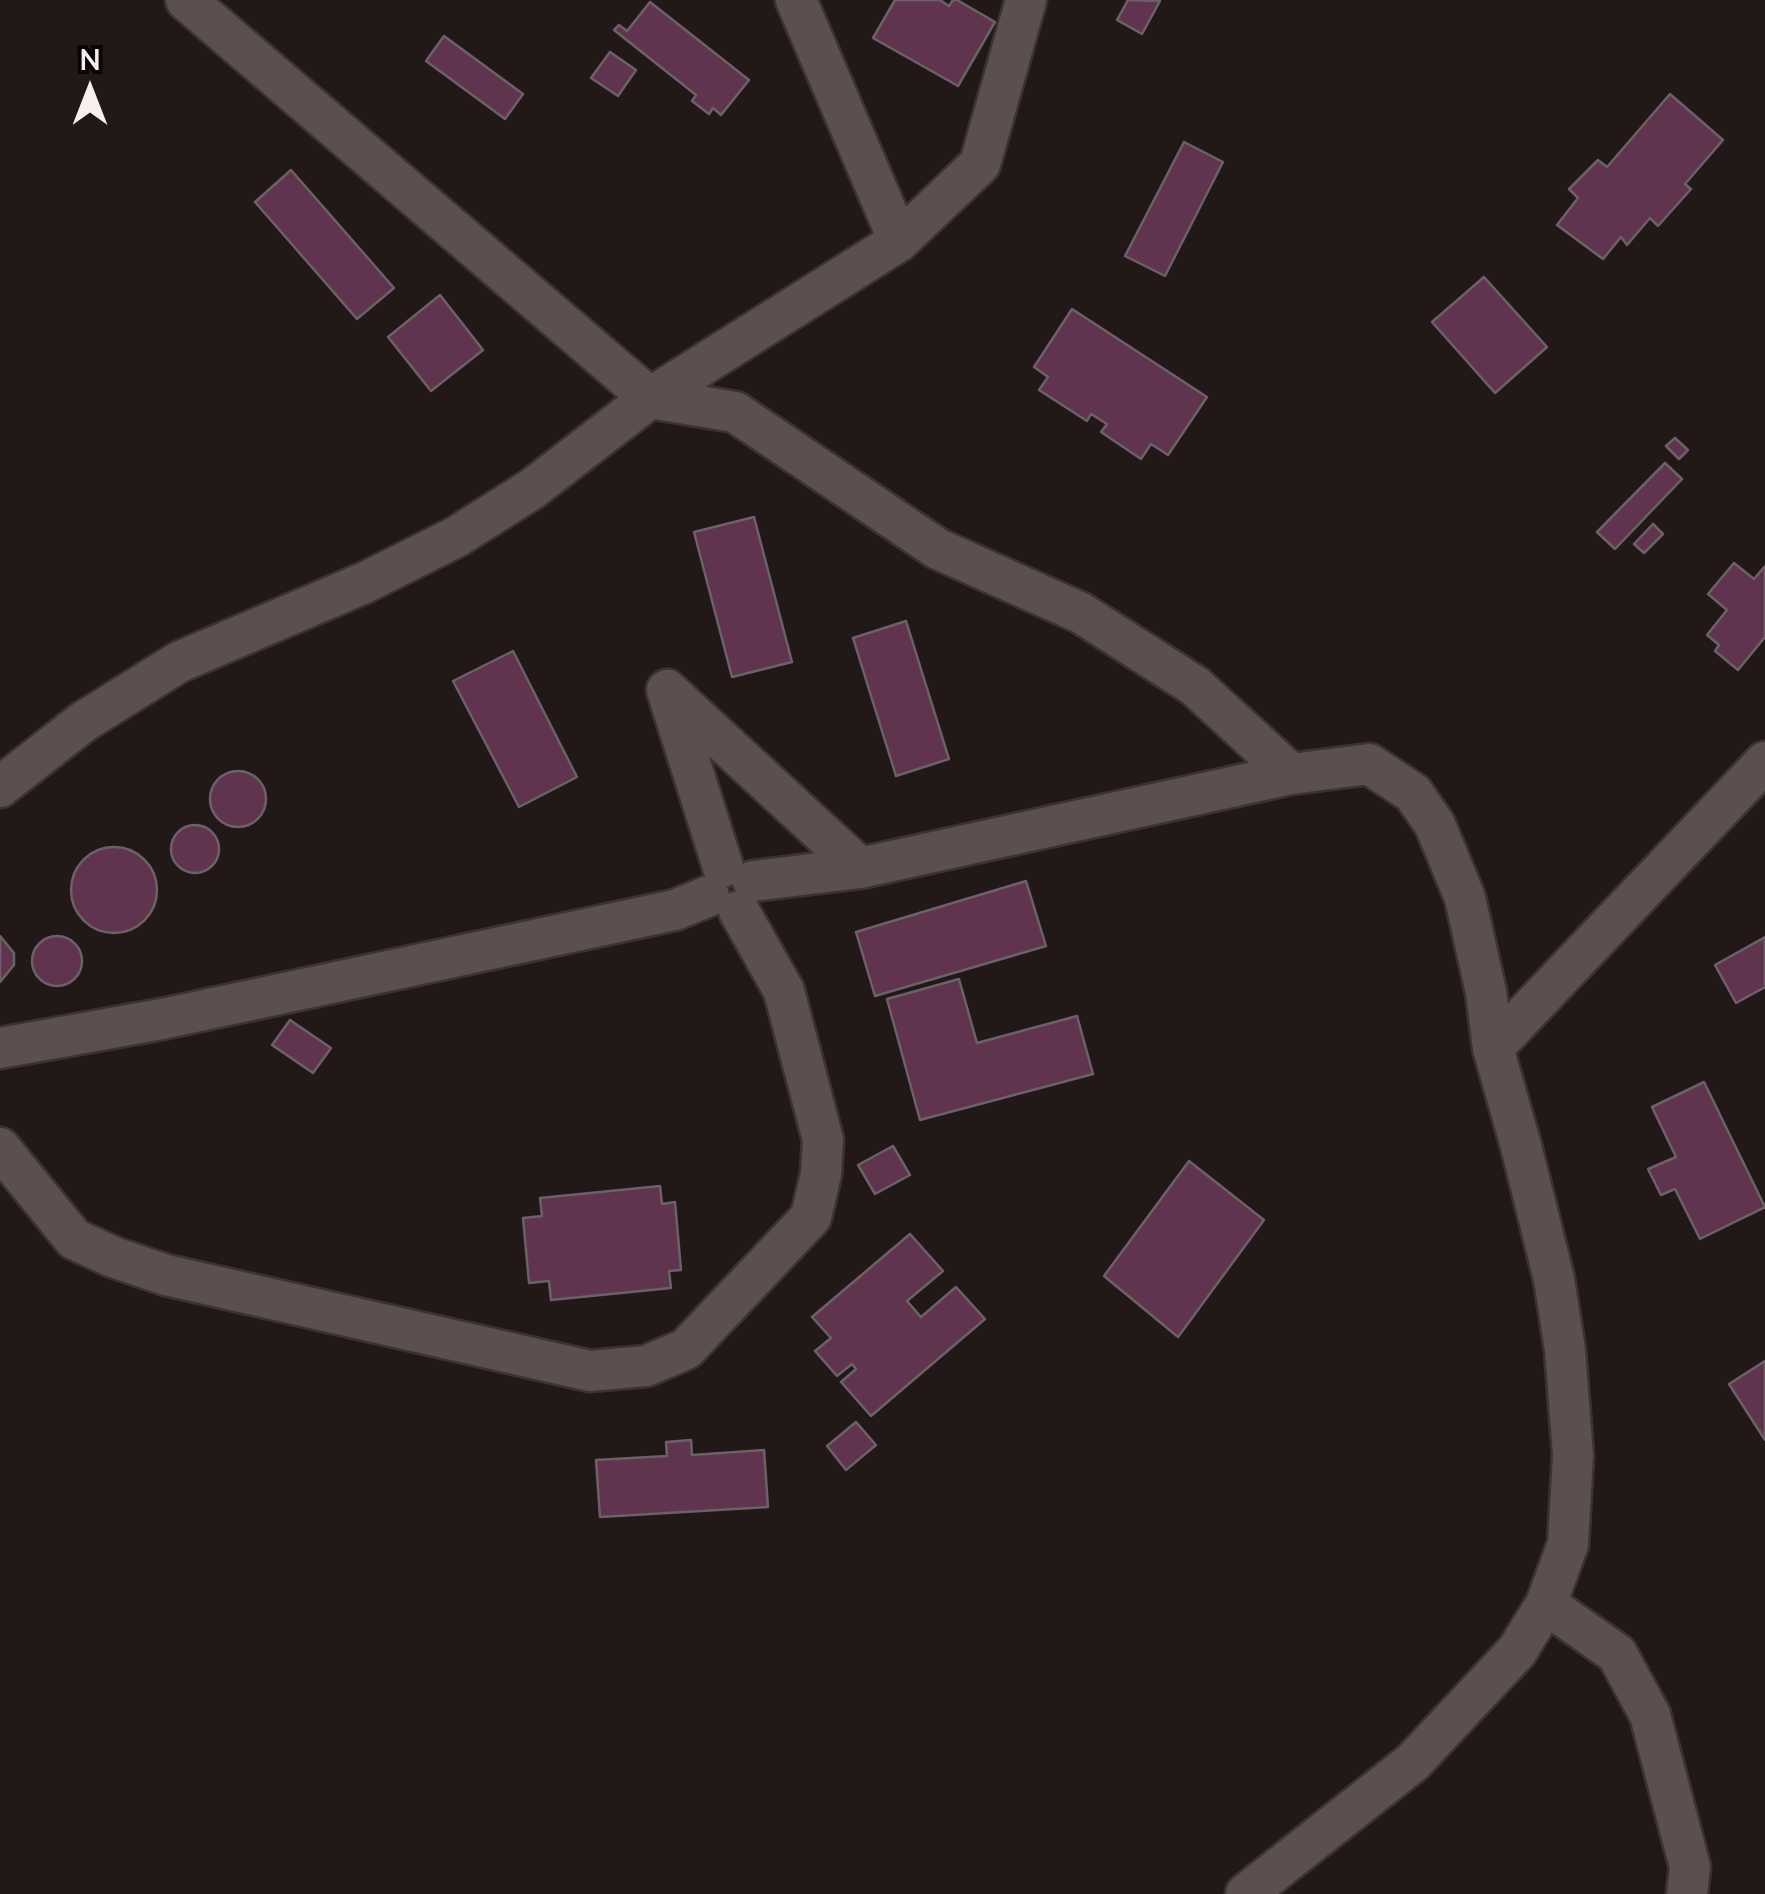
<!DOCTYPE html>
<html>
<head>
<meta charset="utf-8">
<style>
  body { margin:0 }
  #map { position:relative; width:1765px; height:1894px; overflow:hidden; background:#231818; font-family:Mulish,sans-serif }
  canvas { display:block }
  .north { position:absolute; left:40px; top:40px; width:100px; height:100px; -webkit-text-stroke:8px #090505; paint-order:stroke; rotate:0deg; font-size:28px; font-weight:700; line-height:40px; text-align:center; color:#f7efef }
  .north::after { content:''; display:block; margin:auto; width:35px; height:45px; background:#f7efef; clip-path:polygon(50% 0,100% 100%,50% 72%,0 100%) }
</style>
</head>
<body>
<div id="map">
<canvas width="1765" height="1894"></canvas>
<div class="north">N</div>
</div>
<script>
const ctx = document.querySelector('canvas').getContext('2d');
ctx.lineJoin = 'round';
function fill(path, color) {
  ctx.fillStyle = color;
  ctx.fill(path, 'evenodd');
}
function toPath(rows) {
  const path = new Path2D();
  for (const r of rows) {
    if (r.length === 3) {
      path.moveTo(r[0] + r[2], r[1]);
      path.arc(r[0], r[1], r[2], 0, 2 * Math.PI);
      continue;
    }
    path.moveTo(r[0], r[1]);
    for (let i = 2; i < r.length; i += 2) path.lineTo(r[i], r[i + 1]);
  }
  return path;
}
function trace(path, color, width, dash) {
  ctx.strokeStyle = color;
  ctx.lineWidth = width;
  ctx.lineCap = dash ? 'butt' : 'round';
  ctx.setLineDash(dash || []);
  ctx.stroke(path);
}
const building = toPath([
  [895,0,940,0,949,6,953,0,957,0,995,22,958,86,873,38,895,0],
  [1128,0,1160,1,1142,34,1117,20,1128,0],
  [650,2,749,80,721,115,713,108,709,114,692,101,696,95,614,30,619,25,627,31,650,2],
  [444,36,523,94,505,119,426,61,444,36],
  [610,52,636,70,618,96,591,78,610,52],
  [1670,94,1723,140,1685,184,1691,189,1658,226,1650,218,1627,245,1621,237,1603,259,1557,225,1578,198,1569,189,1598,160,1607,167,1670,94],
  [1184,142,1223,162,1165,276,1125,256,1184,142],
  [291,170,394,288,357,319,255,202,291,170],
  [1484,277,1547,347,1495,393,1432,322,1484,277],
  [440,295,483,350,431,391,388,337,440,295],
  [1072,309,1207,397,1168,455,1151,444,1141,459,1101,432,1107,424,1091,414,1087,421,1039,390,1048,377,1034,367,1072,309],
  [1675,438,1688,450,1679,459,1666,446,1675,438],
  [1665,463,1682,479,1615,549,1597,532,1665,463],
  [754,517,792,662,732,677,694,532,754,517],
  [1653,524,1663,534,1644,553,1634,544,1653,524],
  [1734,563,1754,579,1765,566,1765,637,1738,670,1715,651,1719,645,1707,635,1727,610,1708,594,1734,563],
  [906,621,949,759,896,776,853,638,906,621],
  [513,651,577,777,519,807,453,681,513,651],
  [238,799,28],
  [195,849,24],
  [114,890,43],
  [1026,881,1046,946,875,996,856,932,1026,881],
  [0,936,14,953,14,965,0,982,0,936],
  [57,961,25],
  [1765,937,1765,987,1736,1003,1715,965,1765,937],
  [959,979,977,1043,1077,1016,1093,1074,920,1120,887,999,959,979],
  [290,1020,331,1048,313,1073,272,1045,290,1020],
  [1704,1082,1765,1207,1700,1239,1675,1189,1661,1195,1648,1169,1676,1157,1652,1107,1704,1082],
  [893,1146,910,1175,875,1194,858,1165,893,1146],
  [1189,1161,1264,1220,1178,1337,1104,1276,1189,1161],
  [660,1186,662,1204,675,1202,681,1270,669,1271,671,1288,551,1300,549,1281,529,1283,523,1218,542,1216,540,1198,660,1186],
  [910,1234,943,1271,907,1301,921,1317,956,1287,985,1319,871,1416,841,1382,856,1369,852,1364,837,1376,815,1351,831,1338,812,1317,910,1234],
  [1765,1361,1765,1440,1729,1384,1765,1361],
  [856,1422,876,1445,846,1470,827,1446,856,1422],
  [691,1440,692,1455,764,1450,768,1507,600,1517,596,1460,667,1456,666,1442,691,1440]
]);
const street = toPath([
  [796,0,899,241],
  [650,398,735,412,938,549,1081,613,1195,686,1291,774],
  [650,398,899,241,980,164,1026,0],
  [0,787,83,722,179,662,364,583,456,537,532,489,650,398,186,0],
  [723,867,667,690,860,868],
  [753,881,860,868,1291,774,1369,764,1413,793,1435,825,1465,898,1486,992,1493,1048,1521,1146,1554,1279,1565,1350,1573,1455,1568,1544,1546,1604,1517,1651,1413,1762,1246,1894],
  [0,1048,162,1019,675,910,709,896],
  [1493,1048,1765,762],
  [0,1148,74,1239,113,1257,166,1275,590,1371,646,1366,686,1349,811,1217,821,1174,823,1140,784,991,739,911],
  [1546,1604,1617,1654,1650,1715,1690,1867,1687,1894]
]);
fill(building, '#60334e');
trace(building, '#6c6167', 2.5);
trace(street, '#3b3333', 45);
trace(street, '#5c4f4f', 40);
</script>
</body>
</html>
